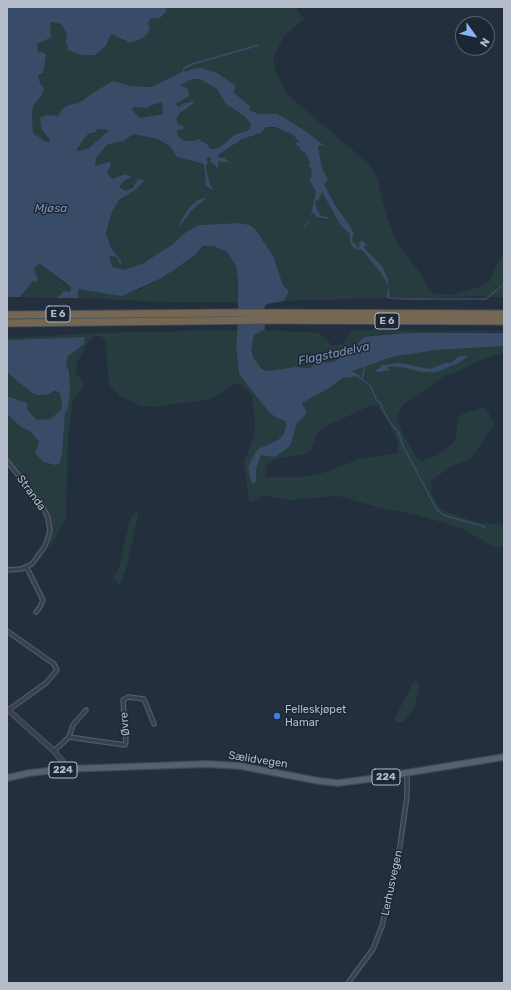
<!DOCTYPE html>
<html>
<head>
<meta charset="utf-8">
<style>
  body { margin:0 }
  #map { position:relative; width:511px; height:990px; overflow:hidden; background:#242f3e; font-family:Rubik,sans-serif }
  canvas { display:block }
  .frame { position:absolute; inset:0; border:8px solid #b4bcc9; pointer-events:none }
  .north { position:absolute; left:455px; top:16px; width:40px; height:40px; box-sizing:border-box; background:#1d2633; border:1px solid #59626f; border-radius:50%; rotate:123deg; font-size:11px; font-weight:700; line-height:16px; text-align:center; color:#b4bcc9 }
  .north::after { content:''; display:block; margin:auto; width:14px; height:18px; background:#8ab4f8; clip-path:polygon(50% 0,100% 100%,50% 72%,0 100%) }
</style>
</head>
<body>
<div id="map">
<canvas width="511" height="990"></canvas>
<div class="frame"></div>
<div class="north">N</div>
</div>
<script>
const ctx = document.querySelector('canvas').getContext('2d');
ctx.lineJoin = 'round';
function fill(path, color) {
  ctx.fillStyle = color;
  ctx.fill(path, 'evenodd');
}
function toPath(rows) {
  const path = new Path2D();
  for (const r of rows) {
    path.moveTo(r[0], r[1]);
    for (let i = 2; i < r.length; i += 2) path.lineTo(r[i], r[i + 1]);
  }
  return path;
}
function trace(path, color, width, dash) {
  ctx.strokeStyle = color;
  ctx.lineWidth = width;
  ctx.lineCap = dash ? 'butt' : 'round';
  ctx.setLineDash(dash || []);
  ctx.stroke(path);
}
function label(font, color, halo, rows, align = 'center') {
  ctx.font = font + ' Rubik,sans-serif';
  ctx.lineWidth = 3;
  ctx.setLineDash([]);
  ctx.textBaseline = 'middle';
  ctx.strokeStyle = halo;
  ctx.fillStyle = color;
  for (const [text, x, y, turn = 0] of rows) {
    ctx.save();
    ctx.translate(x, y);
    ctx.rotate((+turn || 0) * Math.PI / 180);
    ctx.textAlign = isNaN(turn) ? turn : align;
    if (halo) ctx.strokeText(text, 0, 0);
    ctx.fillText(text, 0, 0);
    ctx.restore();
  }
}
const green = toPath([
  [165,7,296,7,302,17,305,18,285,35,273,57,275,70,285,90,292,99,367,162,376,174,387,218,398,245,422,275,427,286,434,293,451,295,482,286,489,282,499,259,504,253,504,298,480,296,419,299,390,297,390,290,383,267,366,250,364,245,367,245,362,240,361,248,359,249,353,242,345,219,324,184,328,180,322,168,318,147,325,146,307,132,283,117,277,114,258,114,250,109,250,106,233,92,236,86,217,73,185,72,184,70,193,65,259,46,259,44,192,63,184,67,182,72,161,81,157,85,140,87,122,84,104,85,93,95,85,98,78,103,69,105,62,110,58,116,46,115,45,134,50,140,49,142,35,136,32,133,33,106,42,95,44,88,40,83,38,75,37,43,50,33,50,22,61,24,66,32,67,39,82,55,95,55,106,46,111,33,118,36,125,42,143,38,148,33,150,28,148,23,150,19,160,18],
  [195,78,204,80,216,88,226,104,244,116,251,124,249,130,234,135,224,144,215,149,211,149,206,143,185,141,179,137,177,135,177,130,179,129,175,119,193,101,182,104,179,107,176,106,180,85,187,80],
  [162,101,163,114,158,115,140,118,131,109,135,107,148,108,149,106],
  [266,127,282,129,292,134,301,143,298,142,301,152,306,153,312,169,314,177,311,182,316,192,310,219,304,228,312,217,313,212,317,217,327,220,318,212,315,202,322,192,343,228,350,234,350,242,354,247,361,249,381,273,388,285,387,298,284,301,289,291,283,285,278,270,261,236,231,223,199,225,186,232,172,245,160,252,144,263,124,270,111,267,109,257,112,256,118,259,117,255,111,248,106,233,111,214,119,200,135,190,144,180,133,188,125,191,119,187,125,180,130,178,125,174,112,179,107,174,111,165,107,163,95,166,94,164,96,158,108,143,124,141,133,134,157,139,170,146,183,158,195,163,204,164,206,186,211,191,213,191,208,178,205,160,208,158,210,157,216,166,219,161,222,161,230,163,218,158,218,155,242,139,261,133],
  [206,199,191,211,180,222,188,209,197,200],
  [97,129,109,130,89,148,79,152,76,150,88,134],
  [207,245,222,249,232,257,236,266,238,279,238,302,170,302,78,298,78,289,103,293,138,290,162,278],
  [40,264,63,283,71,287,70,292,61,293,57,298,20,297,36,277,34,271,35,267],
  [237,330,236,345,239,374,268,411,275,417,285,421,286,425,284,434,278,441,258,449,251,460,248,468,253,484,256,482,256,469,259,457,261,455,279,454,293,434,297,423,307,413,302,403,331,387,342,378,360,376,351,371,392,357,437,350,504,346,504,353,478,361,470,366,445,376,403,405,398,414,397,418,403,435,418,460,422,461,438,455,452,444,455,439,459,417,462,414,485,407,495,424,471,458,449,468,432,480,431,493,441,509,448,513,480,523,504,525,504,547,494,547,461,528,413,514,378,507,338,496,288,500,263,495,255,501,249,501,244,462,254,436,255,423,252,396,249,392,239,383,234,384,213,398,205,400,154,407,141,406,120,396,111,387,108,379,106,342,104,338,98,336,95,336,89,341,76,364,76,373,83,382,83,387,73,399,68,435,66,518,50,548,50,520,46,507,7,457,7,414,22,428,30,431,39,442,36,448,38,457,43,462,55,465,62,456,62,438,69,376,66,365,68,356,84,344,85,337,7,340,7,338,98,333],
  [372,405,377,406,388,421,398,442,397,453,360,459,326,472,305,477,266,477,266,467,269,463,280,458,306,454,311,450,318,432,322,428],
  [263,330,319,333,333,346,342,344,352,330,504,331,504,332,379,334,364,337,347,353,334,362,316,363,310,368,295,367,269,371,257,365,251,350,254,335],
  [7,371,31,392,37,395,59,392,61,396,62,408,52,419,36,420,28,411,27,403,7,396],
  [137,511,138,516,126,569,120,585,112,578,118,571,130,519],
  [414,681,417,681,419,687,414,709,403,722,395,722,395,717]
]);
const water = toPath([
  [7,7,165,7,167,10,160,18,150,19,148,23,150,28,148,33,143,38,130,43,111,34,106,46,95,55,82,55,67,50,68,47,65,42,67,39,66,32,61,24,50,22,51,28,50,33,52,37,37,44,38,53,42,52,46,55,43,73,38,75,40,83,44,88,42,95,33,106,32,116,33,133,45,141,49,142,50,140,41,128,40,118,46,115,58,116,62,109,69,105,78,103,107,84,113,81,131,86,151,87,182,72,184,67,192,63,259,44,259,46,193,65,184,70,185,72,192,69,201,68,217,73,236,86,233,92,250,106,250,110,258,114,277,114,283,117,307,132,326,147,320,145,318,147,322,168,328,180,324,184,334,203,351,228,354,234,352,239,353,242,359,248,360,245,358,244,362,240,367,245,364,246,366,250,383,267,388,280,390,297,387,298,388,285,381,273,361,249,358,250,353,247,350,242,350,234,341,226,322,192,318,201,316,200,315,202,318,212,322,216,328,217,328,219,317,217,313,212,309,222,304,228,304,226,310,219,316,192,309,179,314,176,311,175,312,169,308,166,310,164,306,153,299,150,300,146,297,146,296,144,296,142,301,143,292,134,275,127,266,127,261,133,242,139,218,155,218,158,224,158,231,163,219,161,217,169,214,164,210,162,211,157,208,158,206,160,208,162,206,166,208,178,213,191,206,186,204,164,177,157,170,146,157,139,133,134,124,141,108,144,96,158,95,166,109,162,111,165,107,173,112,179,125,174,130,176,131,178,125,180,119,187,125,191,133,188,138,179,145,180,135,190,119,200,111,214,106,233,111,248,122,262,120,264,117,258,112,256,109,257,112,267,124,270,144,263,160,252,172,245,186,232,199,225,238,223,249,225,256,230,273,256,283,285,289,291,284,301,267,304,264,308,265,329,254,335,251,350,254,359,262,369,269,371,295,367,310,368,316,363,334,362,347,353,364,337,381,335,407,333,504,333,504,346,437,350,392,357,352,371,361,376,342,378,331,387,302,403,307,413,297,423,290,446,275,457,261,455,256,469,256,482,252,484,248,468,251,460,258,449,278,440,284,434,286,425,285,421,275,417,268,411,239,374,236,345,238,324,238,279,236,266,227,252,213,246,203,246,195,255,162,278,122,296,78,289,78,298,57,298,64,291,70,292,71,287,40,264,35,267,34,271,38,279,37,282,33,281,20,297,7,297],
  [192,79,200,79,216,88,226,104,244,116,251,124,249,130,234,135,224,144,215,149,211,149,206,143,202,142,199,139,194,141,185,141,179,137,177,135,177,130,183,129,184,127,178,124,176,119,180,113,194,103,193,101,182,104,179,107,175,104,189,96,188,89,180,85],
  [162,102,163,114,158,115,140,118,131,109,135,107,148,108,149,106],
  [97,129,109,130,89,148,79,151,76,150,88,134,96,132],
  [207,198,191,211,179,227,180,222,188,209,197,200],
  [85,337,84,344,68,356,66,365,69,371,70,393,68,408,65,412,62,456,59,464,55,465,43,462,35,453,39,442,30,431,22,428,7,414,7,396,27,403,28,411,37,420,51,419,62,408,61,396,59,392,55,391,46,395,37,395,31,392,9,374,7,371,7,340],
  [469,355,459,363,437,372,420,372,407,368,390,366,388,368,391,370,378,372,375,371,383,365,399,363,430,369,448,362,450,364,458,357]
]);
const stream = toPath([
  [389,296,389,298,405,299,486,299,504,284],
  [357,376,370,385,377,401,381,403,382,408,391,424,398,431,403,446,437,510,443,515,485,527],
  [362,379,365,365]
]);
const minor = toPath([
  [7,461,42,505,48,518,50,531,45,546,32,564,21,569,7,570],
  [27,568,43,600,40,607,36,612],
  [7,631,54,664,57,670,46,683,7,711],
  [69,737,73,725,86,710],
  [54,751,69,737,125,745,126,742,123,700,128,697,144,699,154,724],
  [348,983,373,949,382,926,400,846,407,796,407,773]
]);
const tertiary = toPath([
  [7,709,54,751,63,762,66,769]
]);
const primary = toPath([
  [7,778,29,773,66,769,207,764,240,766,319,781,338,783,369,779,504,757]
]);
const motorway = toPath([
  [7,315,232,313,504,314],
  [7,323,270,320,504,321]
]);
const markers = [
  [277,716,4,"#3f7fe0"]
];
const shields = [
  [58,314,24],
  [387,321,24],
  [63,770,28],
  [386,777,28]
];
const shieldNames = [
  ["E 6",58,314],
  ["E 6",387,321],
  ["224",63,770],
  ["224",386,777]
];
const streetNames = [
  ["Stranda",31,493,54],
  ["Øvre",125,724,-95],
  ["Sælidvegen",258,760,9],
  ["Lerhusvegen",392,883,-78]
];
const poiNames = [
  ["Felleskjøpet",285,710],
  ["Hamar",285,723]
];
const waterNames = [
  ["Mjøsa",51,209],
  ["Flagstadelva",334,354,-12]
];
fill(green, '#263c3f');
fill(water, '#394c67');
trace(stream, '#394c67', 1.5);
trace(minor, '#565f6c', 5.5);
trace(tertiary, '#565f6c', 6);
trace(primary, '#414a57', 8);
trace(motorway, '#434c59', 9);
trace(minor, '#38414e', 3.5);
trace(tertiary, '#38414e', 4.5);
trace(primary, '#56606e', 5.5);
trace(motorway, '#746855', 7);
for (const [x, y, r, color] of markers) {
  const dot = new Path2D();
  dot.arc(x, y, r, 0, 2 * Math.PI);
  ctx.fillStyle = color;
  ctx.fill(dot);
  trace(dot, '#1d2633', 1.5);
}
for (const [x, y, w] of shields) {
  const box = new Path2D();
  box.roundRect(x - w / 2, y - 8, w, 16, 3);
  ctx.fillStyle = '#1d2633';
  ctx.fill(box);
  trace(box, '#b4bcc9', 1);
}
label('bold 10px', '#b4bcc9', null, shieldNames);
label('11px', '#b4bcc9', '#1d2633', streetNames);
label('11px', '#b4bcc9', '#1d2633', poiNames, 'left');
label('italic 12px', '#7c92b1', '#1d2633', waterNames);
</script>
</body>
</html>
